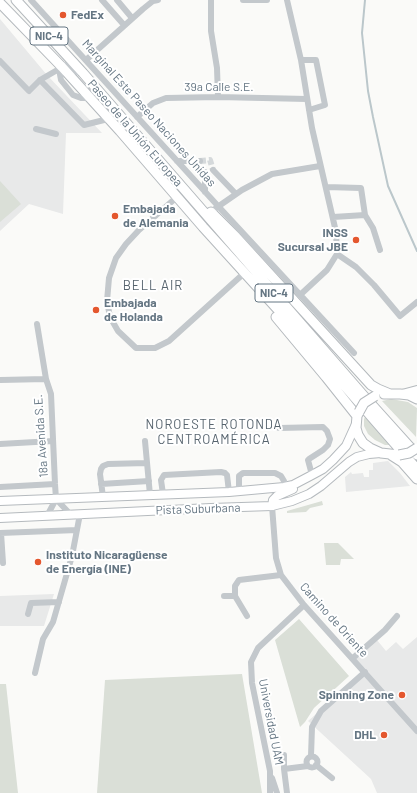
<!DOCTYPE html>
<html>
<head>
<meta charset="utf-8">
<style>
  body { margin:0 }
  canvas { display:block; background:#fafaf8 }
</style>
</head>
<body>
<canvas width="417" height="793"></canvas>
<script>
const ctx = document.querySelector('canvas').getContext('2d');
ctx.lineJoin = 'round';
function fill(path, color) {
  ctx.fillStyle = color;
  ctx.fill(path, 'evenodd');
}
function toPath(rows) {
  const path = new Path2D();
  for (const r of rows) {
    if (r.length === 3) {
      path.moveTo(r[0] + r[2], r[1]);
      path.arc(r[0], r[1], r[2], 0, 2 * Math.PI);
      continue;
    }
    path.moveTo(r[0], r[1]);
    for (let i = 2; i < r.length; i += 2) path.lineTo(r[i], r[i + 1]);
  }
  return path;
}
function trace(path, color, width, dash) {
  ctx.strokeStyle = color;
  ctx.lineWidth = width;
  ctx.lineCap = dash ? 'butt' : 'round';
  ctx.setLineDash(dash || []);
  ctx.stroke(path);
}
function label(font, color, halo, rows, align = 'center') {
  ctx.font = font + ' Barlow,sans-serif';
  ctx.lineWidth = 4;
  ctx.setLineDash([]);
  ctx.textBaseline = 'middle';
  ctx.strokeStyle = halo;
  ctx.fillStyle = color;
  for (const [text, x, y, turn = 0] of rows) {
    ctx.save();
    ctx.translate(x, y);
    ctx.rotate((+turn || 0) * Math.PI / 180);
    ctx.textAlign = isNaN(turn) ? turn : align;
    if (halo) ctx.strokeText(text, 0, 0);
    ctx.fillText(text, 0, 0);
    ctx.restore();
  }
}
const built = toPath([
  [0,19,47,75,102,133,66,133,63,214,29,204,0,231],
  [388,461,400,473,410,486,346,492,345,477,351,472,352,474,363,473,364,477,369,477,369,470,373,470,373,463],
  [54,594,44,626,0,626,0,596],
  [417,637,417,793,377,793,371,779,308,721,362,674,352,661,377,640,386,651,396,642,403,649]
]);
const green = toPath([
  [0,181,21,204,0,222],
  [391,399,408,402,417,408,416,437,382,401],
  [367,413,395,445,385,445,375,440,368,434,364,426,364,419],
  [322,501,323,505,310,508,306,512,287,513,287,511],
  [324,543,338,543,354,559,341,559,340,565,326,565],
  [299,619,349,676,314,708,305,722,300,727,275,640],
  [242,674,262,793,97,793,105,680],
  [0,684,6,684,18,793,0,793]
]);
const stream = toPath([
  [365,0,362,33,368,91,373,117,388,186,417,251]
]);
const minorTunnel = toPath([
  [200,161,210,160,213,170]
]);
const minor = toPath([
  [31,0,218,206,354,353],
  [102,0,124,25],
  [117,0,132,18],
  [211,0,211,31,217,68,218,97],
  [243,0,267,0],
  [287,0,301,60,312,128,336,232,337,254,327,270,300,295],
  [86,60,143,9,153,1,158,0],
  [301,60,316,60,325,105,309,110],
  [0,61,29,91,40,80,59,69],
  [83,73,74,71,65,65,59,69,61,80,73,95,81,98,90,98],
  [40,80,84,125,108,119],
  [137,117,153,103,166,98,218,97,307,99],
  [36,129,56,134],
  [177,161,200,161],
  [213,170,236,194],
  [205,172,205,192],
  [326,187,361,188,365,215,373,228,380,250],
  [177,197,139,230,126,244,116,258,109,278,107,301,110,317,118,331,136,348,155,348,169,341,241,276],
  [216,208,242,190,272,174,320,166],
  [333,217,365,215],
  [337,254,356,267,374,285,400,316,417,302],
  [37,324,46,379,51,394,55,484,56,499,47,516],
  [0,380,46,379],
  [279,428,323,427,327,431,330,439,328,445,323,450,309,459,308,460,312,475],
  [145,441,150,495],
  [0,444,53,441],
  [101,484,149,481],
  [0,487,55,484],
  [239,491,239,476,243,473,275,473,281,476,284,481,284,487],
  [163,494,161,480,164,475,221,472,225,473,227,475,229,492],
  [103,497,100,474,101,469,103,466,108,464,147,463],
  [56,499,71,515],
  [272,506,276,558,281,575,304,605,417,731],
  [0,533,77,530],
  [1,533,3,563],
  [224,596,235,596,235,586,239,580,281,575],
  [235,596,247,616],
  [28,614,31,603,59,602],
  [353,658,385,630,397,616],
  [35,673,43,639,53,622,72,556,80,514],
  [284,755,284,769,308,766],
  [311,756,312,727,321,711,365,672],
  [312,762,5.5],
  [316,765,332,778],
  [284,769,287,793],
  [272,778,277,793],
  [270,793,270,771,252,683,251,662,258,648,304,605]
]);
const major = toPath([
  [402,394,417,390],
  [0,501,229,492,284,487,293,485,312,475,323,469,333,460,346,446,356,424],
  [272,506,273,500,277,496,293,489],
  [0,518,211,508,272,506,292,501,309,494,321,486,349,462,357,457,369,454,381,453]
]);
const highway = toPath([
  [16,0,83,73,363,395,417,455],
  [0,3,62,67,120,131,203,227,281,313,417,469],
  [211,212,236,237,371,385,378,389,390,394],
  [276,317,326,377,357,416],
  [384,394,400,394,409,395,417,399],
  [359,412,357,416,356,428,358,435,363,443,370,448,381,453,399,455],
  [391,455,402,462,417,479]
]);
const highwayBridge = toPath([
  [359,412,364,403,375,396],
  [399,455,409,453,417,448]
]);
const markers = [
  [63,15,4,"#e4572e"],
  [115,216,4,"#e4572e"],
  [356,240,4,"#e4572e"],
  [96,310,4,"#e4572e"],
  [38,562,4,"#e4572e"],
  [402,695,4,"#e4572e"],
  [384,735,4,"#e4572e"]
];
const shields = [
  [49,36,38],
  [274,293,38]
];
const shieldNames = [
  ["NIC-4",49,36],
  ["NIC-4",274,293]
];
const poiNames = [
  ["FedEx",71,15],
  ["Embajada",123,209],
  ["de Alemania",123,223],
  ["INSS",348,233,"right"],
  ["Sucursal JBE",348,247,"right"],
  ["Embajada",104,303],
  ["de Holanda",104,317],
  ["Instituto Nicaragüense",46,555],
  ["de Energía (INE)",46,569],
  ["Spinning Zone",394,695,"right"],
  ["DHL",376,735,"right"]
];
const streetNames = [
  ["39a Calle S.E.",219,87],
  ["Marginal Este Paseo Naciones Unidas",149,113,48],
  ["Paseo de la Unión Europea",135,133,49],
  ["18a Avenida S.E.",41,436,-94],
  ["Pista Suburbana",198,509,-2],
  ["Camino de Oriente",334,620,48],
  ["Universidad UAM",271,722,79]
];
const neighbourhoodNames = [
  ["BELL AIR",153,286],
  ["NOROESTE ROTONDA",214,425],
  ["CENTROAMÉRICA",214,440]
];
fill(built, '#e8e9e9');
fill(green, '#dadfd7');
trace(stream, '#bbc7cb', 2);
trace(minorTunnel, '#d5d9db', 6, [6, 3]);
trace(major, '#b5babe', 10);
trace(highway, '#b4b9bd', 11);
trace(minor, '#c3c8cc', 6);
trace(major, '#fff', 8);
trace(highway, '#fff', 9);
trace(highwayBridge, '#b4b9bd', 11, []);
trace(highwayBridge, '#fff', 9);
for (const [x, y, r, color] of markers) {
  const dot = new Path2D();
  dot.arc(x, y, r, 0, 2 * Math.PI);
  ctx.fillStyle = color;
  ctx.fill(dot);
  trace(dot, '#fff', 1.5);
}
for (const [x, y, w] of shields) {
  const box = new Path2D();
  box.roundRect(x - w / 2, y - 9, w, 18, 3);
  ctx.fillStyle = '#fff';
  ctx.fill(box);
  trace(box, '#657683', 1);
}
label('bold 11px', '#657683', null, shieldNames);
label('bold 12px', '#657683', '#fff', poiNames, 'left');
label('12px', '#657683', '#fff', streetNames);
ctx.letterSpacing = '1px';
label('13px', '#57646e', '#fff', neighbourhoodNames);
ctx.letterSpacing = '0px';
</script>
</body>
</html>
